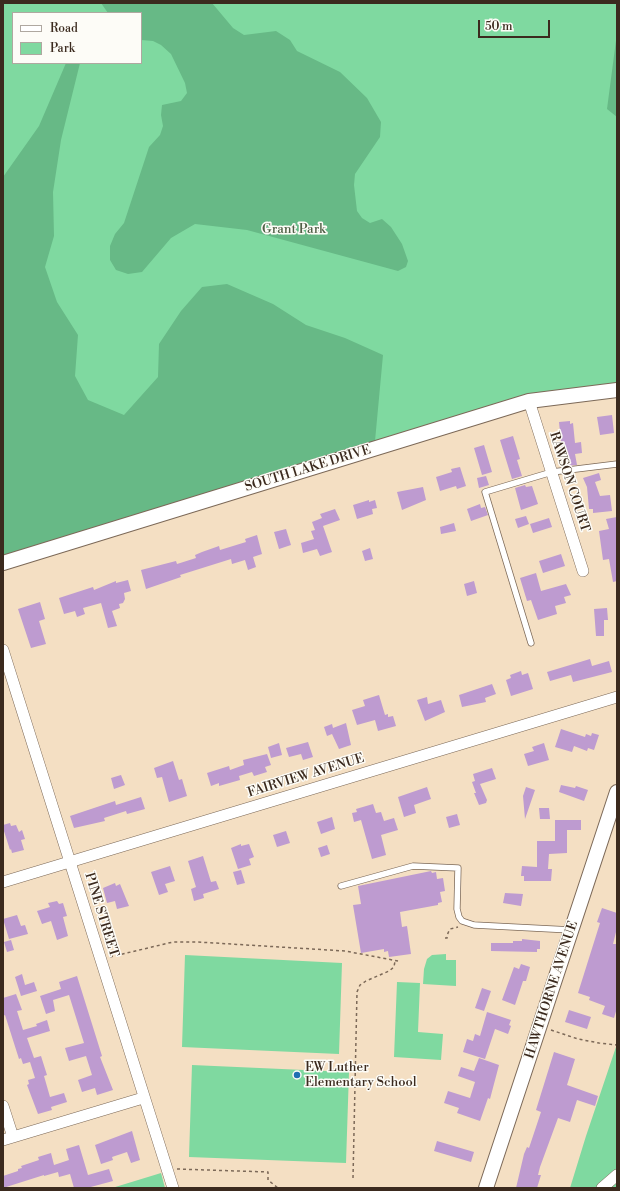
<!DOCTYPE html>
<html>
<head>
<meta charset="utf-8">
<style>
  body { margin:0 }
  #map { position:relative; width:620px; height:1191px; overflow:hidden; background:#f4dfc3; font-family:"Libre Bodoni",serif }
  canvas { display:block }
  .frame { position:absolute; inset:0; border:4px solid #3b2a1e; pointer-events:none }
  .legend { position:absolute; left:12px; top:12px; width:130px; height:52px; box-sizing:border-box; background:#fdfcf7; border:1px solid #afa8a0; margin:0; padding:5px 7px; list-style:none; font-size:12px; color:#3b2a1e }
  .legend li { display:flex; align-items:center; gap:8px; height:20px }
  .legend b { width:20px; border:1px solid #afa8a0 }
  .scale { position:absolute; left:478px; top:20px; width:72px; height:18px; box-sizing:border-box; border:2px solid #3b2a1e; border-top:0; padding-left:5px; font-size:12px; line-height:14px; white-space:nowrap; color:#3b2a1e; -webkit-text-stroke:3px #fdfcf7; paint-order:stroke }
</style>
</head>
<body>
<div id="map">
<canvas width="620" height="1191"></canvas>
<div class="frame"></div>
<ul class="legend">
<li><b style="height:5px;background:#fff"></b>Road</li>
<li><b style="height:11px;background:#7fd9a0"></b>Park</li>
</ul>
<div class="scale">50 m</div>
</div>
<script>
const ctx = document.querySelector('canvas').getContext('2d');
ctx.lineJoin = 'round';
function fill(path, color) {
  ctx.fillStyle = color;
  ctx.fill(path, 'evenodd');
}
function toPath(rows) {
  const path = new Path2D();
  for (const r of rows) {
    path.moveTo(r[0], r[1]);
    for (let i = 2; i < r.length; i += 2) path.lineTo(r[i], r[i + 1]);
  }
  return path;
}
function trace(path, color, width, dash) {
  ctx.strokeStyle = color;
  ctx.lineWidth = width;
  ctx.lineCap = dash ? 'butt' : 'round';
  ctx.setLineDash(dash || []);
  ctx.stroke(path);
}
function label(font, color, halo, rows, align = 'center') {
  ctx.font = font + ' "Libre Bodoni",serif';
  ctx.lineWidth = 3;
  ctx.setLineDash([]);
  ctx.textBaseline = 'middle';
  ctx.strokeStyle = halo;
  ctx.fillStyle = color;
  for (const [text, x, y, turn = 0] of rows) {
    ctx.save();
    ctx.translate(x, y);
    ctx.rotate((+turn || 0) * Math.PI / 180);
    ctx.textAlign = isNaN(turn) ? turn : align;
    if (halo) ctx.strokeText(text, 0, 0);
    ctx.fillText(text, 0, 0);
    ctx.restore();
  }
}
const green = toPath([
  [3,3,617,3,617,383,3,556],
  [13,13,141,13,141,63,13,63],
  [446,954,446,960,456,960,456,986,423,984,424,969,427,959,432,955],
  [185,955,342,963,339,1054,182,1047],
  [397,982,420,983,418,1032,443,1034,441,1060,394,1057],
  [617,1044,617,1188,570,1188,586,1136],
  [192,1065,349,1072,346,1163,189,1157],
  [161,1173,165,1188,112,1188]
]);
const forest = toPath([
  [101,3,212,3,233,28,244,35,276,31,290,40,297,51,340,72,367,98,381,122,380,137,355,174,354,185,357,211,362,218,370,223,382,219,391,227,402,244,408,261,406,267,398,271,247,230,195,224,171,238,142,272,128,274,116,270,110,260,110,246,115,234,124,223,149,147,160,135,163,126,161,115,162,105,181,101,187,93,185,83,171,54,161,45,153,41,141,40,141,13,108,13],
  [617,33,617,117,607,109],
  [66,63,80,63,61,140,53,192,54,236,45,267,57,302,78,335,75,376,88,400,124,415,158,377,159,344,181,311,202,287,227,284,273,304,306,325,345,338,383,355,375,441,3,556,3,177,39,126]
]);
const building = toPath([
  [612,415,614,433,600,435,597,417],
  [570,421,570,424,573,423,575,443,581,442,582,453,575,454,577,465,566,466,564,453,562,453,559,422],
  [513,436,520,459,517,460,522,476,512,479,500,440],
  [484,445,492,472,482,475,474,448],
  [460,467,466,486,457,489,456,486,440,491,436,477,452,472,451,469],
  [599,473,601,480,595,482,600,496,610,495,612,511,593,513,593,509,589,509,587,487,583,478],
  [486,476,489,485,479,488,477,478],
  [525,485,526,487,532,486,538,504,521,510,515,488],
  [423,487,426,500,402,510,397,492],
  [369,500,369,502,375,500,377,508,372,509,373,514,357,519,353,505],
  [480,504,481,508,485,507,488,515,471,521,467,509],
  [335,509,340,520,323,526,332,552,320,556,317,549,303,553,301,543,314,539,311,531,315,530,312,522,322,518,320,514],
  [526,516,529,524,518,528,515,519],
  [617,517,617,581,613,582,609,559,603,560,599,531,609,529,606,519],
  [549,518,552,527,533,533,530,524],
  [454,523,456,531,441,534,440,527],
  [286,529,291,545,279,549,274,532],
  [257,535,262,554,253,557,256,567,248,570,245,560,232,564,231,559,180,575,181,577,146,589,141,570,176,561,177,564,196,558,195,555,202,552,219,546,220,550,246,542,245,539],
  [370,548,373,559,365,561,362,551],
  [561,554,565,566,543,573,539,561],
  [536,573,541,591,566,584,571,595,564,597,566,603,555,606,557,614,538,620,531,600,527,601,520,578],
  [128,580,131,591,124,593,125,599,123,603,119,604,120,608,112,611,117,626,108,628,101,603,83,608,85,614,77,617,75,611,64,614,59,598,93,587,94,590,116,581,116,583],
  [474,581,477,593,467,596,464,584],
  [40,602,45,619,39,621,46,644,31,648,18,609],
  [607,608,608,620,604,620,604,636,596,636,594,609],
  [590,659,592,666,609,661,612,672,573,682,571,675,550,681,547,672],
  [521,671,522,675,528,673,533,689,511,696,506,680,511,678,510,675],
  [492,684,496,694,485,698,486,702,462,707,459,695],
  [379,695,385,715,388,714,388,717,393,716,396,726,378,731,375,720,357,725,352,710,365,706,363,700],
  [427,697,428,704,441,700,445,712,425,721,417,700],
  [346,723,351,745,339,749,332,734,327,736,324,727,332,724,333,728],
  [561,729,585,737,586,734,591,736,592,733,599,735,594,750,588,748,587,751,574,746,572,752,555,747],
  [308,742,313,757,303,760,301,754,289,757,286,748],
  [279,743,282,755,271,758,268,747],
  [544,743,549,760,528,766,524,754,534,751,532,747],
  [267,754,271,765,265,767,267,772,254,776,252,772,239,776,240,780,219,786,219,783,211,786,207,773,229,766,230,770,244,765,243,760],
  [173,761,179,780,182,779,187,796,169,802,162,777,157,778,154,768],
  [492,768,496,779,480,784,487,800,486,803,479,805,474,793,476,793,472,782,475,781,473,774],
  [121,775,125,785,114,789,111,778],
  [561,785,575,788,576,786,588,790,584,801,559,792],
  [427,787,431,799,414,805,416,813,404,817,398,797],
  [526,787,535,790,525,819,523,796],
  [141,797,145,809,127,814,126,811,104,818,105,821,74,828,70,816,115,801,116,805],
  [373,804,376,813,381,812,384,821,394,818,398,830,381,835,386,855,372,859,361,820,354,822,352,813,357,812,356,809],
  [539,808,549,808,550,819,540,819],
  [457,814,460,825,449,828,446,817],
  [332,817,335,829,321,834,317,822],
  [555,820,581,820,581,830,567,830,567,853,549,854,548,869,552,869,551,881,524,881,524,876,521,876,522,866,537,867,537,841,555,841],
  [10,823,11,826,16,825,19,832,22,830,25,839,21,840,24,850,12,853,11,849,10,850,3,828,3,825],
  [286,831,290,843,277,847,273,835],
  [241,844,241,846,249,844,254,857,249,859,251,865,238,869,231,848],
  [327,845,330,854,321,857,318,848],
  [203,856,211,882,216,881,219,889,203,894,204,898,194,901,191,889,196,887,188,861],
  [170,866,175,881,165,884,168,892,159,895,151,872],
  [241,870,245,883,237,885,233,872],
  [431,871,432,873,436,872,437,879,443,878,445,891,440,892,442,902,438,903,438,905,400,912,402,927,407,926,411,954,389,957,388,951,384,952,384,949,361,953,353,905,361,904,358,886],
  [115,883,116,886,120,884,129,906,117,909,115,901,107,903,103,888],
  [505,893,523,894,521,906,503,903],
  [57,901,59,904,63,903,67,916,63,917,68,936,57,940,51,921,42,924,37,911,50,907,48,903],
  [602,908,617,913,617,928,613,944,617,944,617,1008,614,1018,602,1014,605,1006,589,1000,590,997,578,993,600,923,597,922],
  [17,915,21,926,25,925,28,934,9,939,3,919],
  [522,939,540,941,540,949,537,949,537,952,491,951,491,943,513,943,513,941,522,941],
  [11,940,14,950,7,952,4,942],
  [521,964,530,967,526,981,523,981,515,1005,502,1000,514,967,519,969],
  [22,974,25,985,34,982,37,991,21,996,15,977],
  [77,976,102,1056,100,1057,113,1090,97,1095,95,1088,82,1092,78,1080,92,1075,86,1056,69,1061,65,1048,84,1043,69,995,53,1000,55,1011,46,1014,40,996,61,989,59,982],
  [482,988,491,991,484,1011,475,1008],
  [16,994,22,1010,17,1011,23,1030,37,1026,36,1024,47,1020,50,1031,27,1038,34,1058,41,1056,47,1075,44,1076,50,1097,64,1093,67,1102,51,1107,52,1110,38,1114,27,1085,29,1084,28,1080,35,1078,30,1062,23,1064,21,1058,19,1059,5,1015,3,1016,3,998],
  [569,1010,591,1017,587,1029,565,1022],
  [487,1012,511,1020,509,1025,511,1026,508,1034,495,1029,485,1059,463,1052,467,1039,473,1041,475,1034,480,1036],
  [554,1052,575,1059,567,1085,598,1096,595,1106,577,1100,570,1122,558,1118,540,1167,538,1175,541,1175,537,1188,516,1188,524,1154,527,1147,529,1148,541,1112,536,1110],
  [479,1058,499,1065,490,1099,488,1098,480,1121,457,1113,459,1108,444,1103,448,1091,470,1098,475,1082,458,1076,461,1067,474,1071],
  [132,1131,140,1160,131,1163,127,1152,112,1157,113,1160,101,1164,95,1145],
  [437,1141,474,1152,471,1162,434,1151],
  [79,1145,88,1175,109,1169,113,1181,87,1188,74,1188,70,1174,59,1177,58,1172,44,1176,44,1175,3,1188,3,1176,18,1171,18,1169,22,1168,21,1166,39,1160,38,1157,51,1153,54,1165,69,1160,66,1149]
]);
const path = toPath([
  [445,938,447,938,448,933,450,929,458,927],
  [110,957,173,942,198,942,345,951,398,961],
  [551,1030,578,1039,599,1043,617,1045],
  [177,1169,268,1172,268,1180,278,1188],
  [353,1178,357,992,360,985,366,981,389,971,394,967,395,961]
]);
const service = toPath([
  [531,643,485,492,552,472,617,464],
  [341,886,413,866,458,868,457,909,459,917,462,921,474,925,571,930]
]);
const minor = toPath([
  [529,401,583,571],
  [3,650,173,1188],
  [3,882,617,697],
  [3,1106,13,1137],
  [3,1140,143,1098],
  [602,1188,617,1175]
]);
const tertiary = toPath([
  [3,563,529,401,617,390],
  [486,1188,617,792]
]);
const markers = [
  [297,1075,4,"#1f6fb2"]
];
const parkNames = [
  ["Grant Park",294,230]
];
const streetNames = [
  ["SOUTH LAKE DRIVE",308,469,-17],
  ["RAWSON COURT",569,482,72],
  ["FAIRVIEW AVENUE",306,776,-17],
  ["PINE STREET",101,915,73],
  ["HAWTHORNE AVENUE",552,990,-72]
];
const poiNames = [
  ["EW Luther",305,1068],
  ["Elementary School",305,1083]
];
fill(green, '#7fd9a0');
fill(forest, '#67b986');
fill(building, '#be9bd0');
trace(service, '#7c6958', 7);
trace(minor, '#7c6958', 12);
trace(tertiary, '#7c6958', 16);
trace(path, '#7c6958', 1.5, [3, 3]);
trace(service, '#fff', 5.5);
trace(minor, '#fff', 11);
trace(tertiary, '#fff', 14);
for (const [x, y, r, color] of markers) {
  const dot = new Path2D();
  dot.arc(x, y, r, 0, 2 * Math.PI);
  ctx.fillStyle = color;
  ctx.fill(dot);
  trace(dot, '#fdfcf7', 1.5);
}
label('13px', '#4f5f45', '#fdfcf7', parkNames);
label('13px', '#3b2a1e', '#fdfcf7', streetNames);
label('13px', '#3b2a1e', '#fdfcf7', poiNames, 'left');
</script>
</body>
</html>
